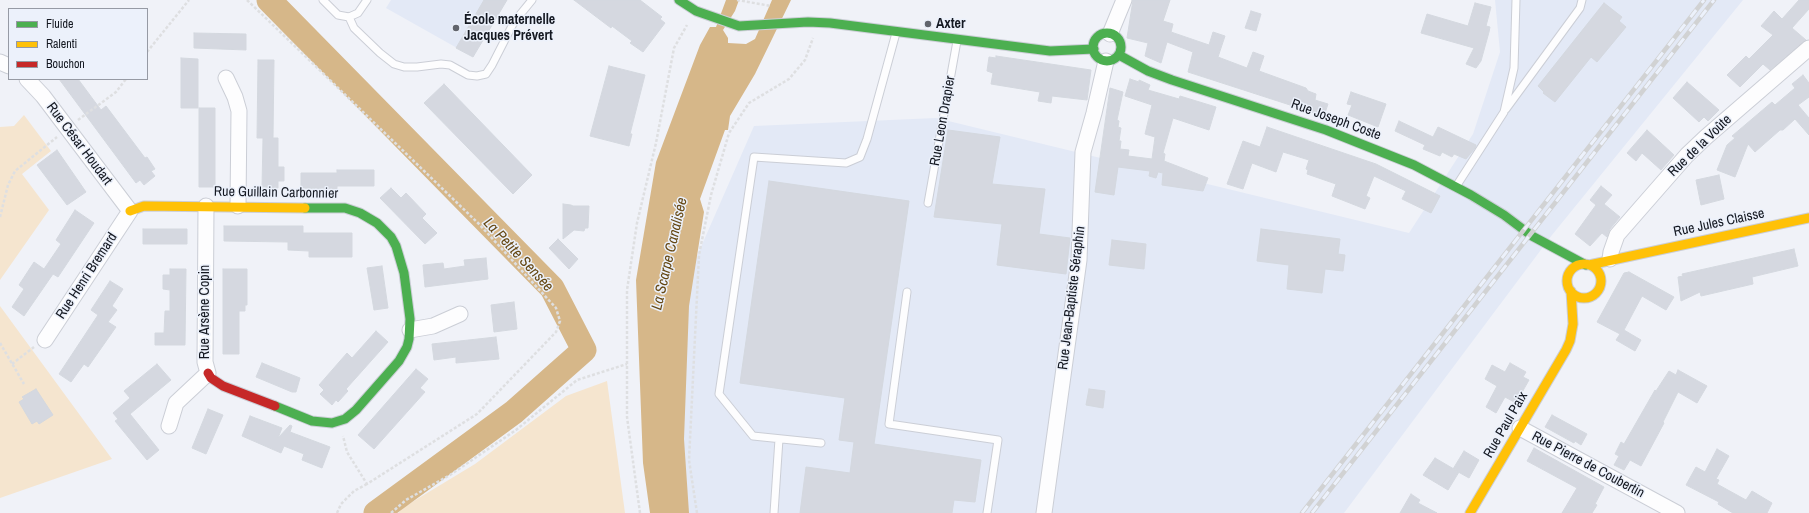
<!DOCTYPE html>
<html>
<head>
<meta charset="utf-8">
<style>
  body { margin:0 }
  #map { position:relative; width:1809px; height:513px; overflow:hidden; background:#f0f2f8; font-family:"Archivo Narrow",sans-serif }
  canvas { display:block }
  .legend { position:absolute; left:8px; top:8px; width:140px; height:72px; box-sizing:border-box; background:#ecf1fb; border:1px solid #969aa4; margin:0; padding:5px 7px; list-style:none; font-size:12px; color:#141821 }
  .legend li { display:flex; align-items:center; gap:8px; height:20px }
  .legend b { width:20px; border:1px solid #969aa4 }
</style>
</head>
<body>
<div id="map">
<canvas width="1809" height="513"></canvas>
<ul class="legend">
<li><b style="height:5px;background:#4caf50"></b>Fluide</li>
<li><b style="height:5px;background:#ffc107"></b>Ralenti</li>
<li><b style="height:5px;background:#c62828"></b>Bouchon</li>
</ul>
</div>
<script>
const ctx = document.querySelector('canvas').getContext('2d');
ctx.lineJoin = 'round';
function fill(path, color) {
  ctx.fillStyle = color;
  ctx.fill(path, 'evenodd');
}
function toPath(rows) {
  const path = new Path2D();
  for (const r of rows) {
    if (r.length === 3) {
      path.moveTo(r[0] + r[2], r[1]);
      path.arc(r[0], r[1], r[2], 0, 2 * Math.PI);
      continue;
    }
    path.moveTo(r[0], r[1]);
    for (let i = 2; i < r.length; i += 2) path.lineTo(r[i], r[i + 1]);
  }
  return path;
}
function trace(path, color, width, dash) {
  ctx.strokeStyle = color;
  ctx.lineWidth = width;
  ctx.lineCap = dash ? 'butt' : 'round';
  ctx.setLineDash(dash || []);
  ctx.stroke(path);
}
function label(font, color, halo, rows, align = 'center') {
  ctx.font = font + ' "Archivo Narrow",sans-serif';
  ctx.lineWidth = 3;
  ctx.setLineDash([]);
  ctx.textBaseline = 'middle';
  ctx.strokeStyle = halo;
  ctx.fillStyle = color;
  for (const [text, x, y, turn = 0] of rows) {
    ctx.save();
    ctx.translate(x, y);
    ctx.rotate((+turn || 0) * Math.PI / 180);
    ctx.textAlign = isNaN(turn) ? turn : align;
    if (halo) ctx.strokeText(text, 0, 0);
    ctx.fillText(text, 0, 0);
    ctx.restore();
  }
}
const built = toPath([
  [391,0,507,0,473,57,386,8],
  [1495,0,1743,0,1552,235,1344,513,661,513,665,329,754,126,936,118,1409,233,1473,134,1500,52]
]);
const green = toPath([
  [24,115,51,151,22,174,49,210,0,280,0,127,14,126],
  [0,306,112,459,0,498],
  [607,381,625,513,398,513,404,507,475,464,566,396]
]);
const water = toPath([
  [726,0,739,0,735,11,723,30,728,38,728,43,746,44,755,39,772,0,791,0,755,74,730,116,728,130,725,130,700,199,704,212,689,306,684,439,689,513,650,513,643,463,636,280,656,162,700,45,710,27,716,27]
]);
const river = toPath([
  [269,0,552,288,584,350,514,412,376,513]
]);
const building = toPath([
  [484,0,507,0,473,57,456,48,484,0],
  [574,0,640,0,662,17,660,19,665,23,643,52,630,43,632,41,612,26,611,28,574,0],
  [1133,0,1170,0,1163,21,1173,24,1171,32,1209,45,1213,32,1225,36,1218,57,1247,68,1253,52,1264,56,1259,71,1306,88,1308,91,1316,94,1315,100,1328,104,1324,116,1188,72,1193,52,1167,42,1161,63,1145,56,1148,43,1127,38,1133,0],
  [1799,0,1809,0,1809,9,1792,28,1806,40,1770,70,1763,64,1740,87,1727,75,1746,56,1749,59,1773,35,1761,26,1774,11,1782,19,1799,0],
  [1475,3,1491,7,1486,26,1490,27,1489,32,1481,61,1476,68,1466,64,1474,48,1421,33,1427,14,1468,26,1475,3],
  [1604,3,1622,17,1619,21,1626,27,1597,62,1591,57,1555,102,1543,93,1544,92,1538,86,1604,3],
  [1251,11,1261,14,1256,31,1245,28,1251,11],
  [194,33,246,34,246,50,194,48,194,33],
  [996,56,1091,70,1087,100,1052,96,1051,103,1038,101,1040,92,991,84,993,73,987,71,989,57,996,58,996,56],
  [181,58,198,59,198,108,181,108,181,58],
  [258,60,274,60,273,138,278,138,278,167,284,167,284,181,278,181,278,188,262,187,263,138,257,138,258,60],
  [609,66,645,75,630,134,632,134,629,146,590,136,609,66],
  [1803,75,1809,83,1809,97,1798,105,1809,118,1809,135,1795,119,1783,130,1780,130,1755,152,1748,144,1735,177,1717,170,1727,145,1735,138,1732,136,1772,102,1775,105,1795,88,1792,84,1803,75],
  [59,79,78,79,101,110,106,106,145,158,147,157,155,169,151,171,155,176,144,185,140,180,136,183,59,79],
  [1130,79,1139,82,1139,80,1150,85,1148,90,1179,99,1180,96,1216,107,1209,130,1173,118,1163,153,1165,154,1164,161,1208,178,1203,191,1162,185,1163,173,1158,172,1156,178,1149,176,1150,171,1118,167,1114,195,1095,192,1110,88,1123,92,1117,120,1119,121,1118,127,1121,128,1119,141,1121,141,1120,149,1129,150,1128,156,1152,159,1155,137,1145,134,1152,105,1125,96,1130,79],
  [1687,82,1719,110,1708,121,1704,117,1699,122,1673,98,1687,82],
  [444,84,532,175,513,194,424,103,444,84],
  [1351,92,1386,104,1378,127,1348,115,1352,105,1347,104,1351,92],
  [199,108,215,108,215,187,199,187,199,108],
  [1399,121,1433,137,1438,127,1476,145,1475,148,1466,159,1454,154,1452,157,1442,152,1440,156,1423,149,1425,145,1395,131,1399,121],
  [1267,127,1376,164,1440,196,1431,213,1402,199,1406,191,1374,176,1366,196,1370,198,1365,209,1332,196,1336,184,1307,174,1308,170,1306,169,1309,160,1283,152,1276,172,1252,163,1243,189,1227,184,1243,141,1260,147,1267,127],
  [948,130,1000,137,992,184,1045,189,1039,234,1070,238,1066,274,997,265,1002,224,934,217,948,130],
  [1647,130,1674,155,1661,170,1642,153,1636,161,1627,153,1647,130],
  [57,150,86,192,67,205,37,165,57,150],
  [337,170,374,170,374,186,337,186,337,189,301,188,301,173,337,173,337,170],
  [1719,175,1724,199,1701,205,1696,180,1719,175],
  [769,181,909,201,874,444,981,460,975,502,954,500,952,513,800,513,806,467,850,473,854,442,839,440,845,398,740,383,769,181],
  [1601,186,1612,195,1604,204,1620,217,1610,229,1607,237,1602,233,1590,246,1575,234,1596,205,1590,200,1601,186],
  [391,188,401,198,406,193,426,214,422,218,437,233,425,244,380,198,391,188],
  [563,204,571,205,573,206,589,206,588,228,585,228,584,231,574,230,563,239,563,204],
  [75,210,94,223,58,277,53,274,24,316,12,307,24,289,19,285,34,262,44,269,61,244,56,240,75,210],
  [224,226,303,226,303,233,352,233,352,257,309,257,309,251,288,250,288,242,224,241,224,226],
  [143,229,187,229,187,244,143,244,143,229],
  [1261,229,1340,239,1338,254,1345,255,1343,271,1325,269,1322,293,1287,289,1289,265,1257,261,1261,229],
  [558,239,578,259,569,269,549,248,558,239],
  [1112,240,1146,244,1144,269,1109,265,1112,240],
  [1794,249,1798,266,1752,277,1753,284,1701,296,1700,292,1681,301,1678,277,1683,276,1682,274,1794,249],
  [486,258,488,279,425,287,423,265,443,263,444,269,465,266,464,260,486,258],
  [382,266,388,308,374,310,367,268,382,266],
  [170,269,186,269,185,345,155,345,155,333,164,333,165,311,170,311,170,290,163,289,163,275,170,275,170,269],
  [223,269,247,269,247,305,245,305,245,311,239,311,239,354,223,354,223,269],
  [1629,272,1674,297,1666,310,1642,296,1624,330,1641,340,1635,351,1616,340,1620,334,1597,322,1624,273,1629,272],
  [110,281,123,289,112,306,117,310,108,322,116,327,88,367,84,364,71,382,59,374,98,315,91,310,110,281],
  [514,302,517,329,494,332,491,305,514,302],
  [376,331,388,342,346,389,348,391,338,402,336,400,332,405,320,394,324,390,319,385,347,353,352,358,376,331],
  [496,337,499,359,456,363,456,357,434,360,432,344,496,337],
  [262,363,300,378,296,392,292,392,256,377,262,363],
  [1510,363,1526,372,1523,377,1529,380,1516,403,1505,397,1496,413,1486,407,1497,386,1485,379,1492,365,1505,372,1510,363],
  [157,364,171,380,130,414,159,450,147,460,115,421,118,419,113,413,130,398,124,391,157,364],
  [416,369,428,379,420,388,425,392,374,449,358,435,416,369],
  [1678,370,1707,386,1697,403,1678,392,1663,422,1664,423,1641,466,1630,460,1624,470,1614,465,1619,456,1615,454,1621,442,1624,444,1655,390,1656,391,1669,371,1676,375,1678,370],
  [36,389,53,415,39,424,37,421,32,424,19,402,24,399,22,397,36,389],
  [1089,389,1105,391,1103,408,1086,405,1089,389],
  [208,409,223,415,206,454,192,448,208,409],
  [1552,415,1587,434,1581,445,1575,441,1574,443,1545,427,1552,415],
  [250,416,282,428,278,438,290,425,292,426,290,432,330,447,322,468,302,460,304,454,284,446,281,453,242,436,250,416],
  [1534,448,1604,487,1595,504,1597,505,1592,513,1562,513,1577,488,1527,461,1534,448],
  [1717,449,1729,456,1716,479,1719,480,1717,484,1746,500,1752,491,1772,503,1767,513,1733,513,1718,504,1719,502,1686,485,1696,467,1705,472,1717,449],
  [1464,451,1479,460,1469,478,1453,469,1464,451],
  [1435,458,1459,472,1448,490,1423,475,1435,458],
  [1411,494,1420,500,1418,503,1437,513,1400,513,1411,494]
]);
const path = toPath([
  [247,0,479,224,556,308,560,321,556,332,477,414,367,484,347,452,343,436],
  [737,0,771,6],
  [147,52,189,0],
  [78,120,116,92,126,79],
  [0,217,8,185,15,171,57,137],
  [0,343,24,384],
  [12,364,34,347],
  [337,513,341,504,354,491,367,484],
  [391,513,406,500,450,475,516,430,577,380,627,364],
  [640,513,627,417,627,290,637,223,656,143,674,48,687,25],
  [697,513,689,460,699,255,711,195,729,133,749,103,789,79,805,60,813,38]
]);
const lane = toPath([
  [323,0,338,15,349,17,358,13,367,0],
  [349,17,354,28,380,53,394,64,404,67,417,67,441,64,450,65,468,75,477,76,486,74,492,65,514,22,532,0],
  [1506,109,1580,8,1582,0],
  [1457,185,1504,112,1514,68,1516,0],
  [928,203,957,41],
  [907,292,889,424,998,440,987,513],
  [821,443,753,436,719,394,754,157,846,163,860,157,867,139,896,33],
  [774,513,779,439]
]);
const street = toPath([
  [1110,34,1124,0],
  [0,62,9,66],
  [226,78,235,97,239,111,238,206],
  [27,79,43,96,130,211,45,340],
  [1610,259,1611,252,1617,235,1687,155,1706,137,1809,48],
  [410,330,433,326,460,314],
  [169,426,176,403,208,373,205,362,206,206],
  [1520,428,1677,513],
  [1044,513,1079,260,1083,152,1094,113,1106,61]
]);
const fast = toPath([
  [679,0,696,11,739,26,808,22,830,23,1050,51,1094,49],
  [1107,47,14],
  [1119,55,1148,71,1172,80,1326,130,1414,165,1471,195,1504,215,1532,236,1586,265],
  [275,406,312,421,332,423,345,419,356,410,399,361,407,347,409,339,410,319,404,273,396,246,391,237,377,223,360,213,345,208,305,208]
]);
const slow = toPath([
  [130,211,144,206,305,208],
  [1584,281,17],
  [1589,265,1809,218],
  [1470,513,1566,350,1570,341,1573,324,1571,291]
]);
const jam = toPath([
  [208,373,211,378,223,386,275,406]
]);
const rail = toPath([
  [1302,513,1704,0],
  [1312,513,1714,0]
]);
const markers = [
  [928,24,4,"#61646c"],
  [456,28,4,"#61646c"]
];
const poiNames = [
  ["École maternelle",464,20],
  ["Jacques Prévert",464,36],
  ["Axter",936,24]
];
const streetNames = [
  ["Rue Joseph Coste",1336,120,20],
  ["Rue Leon Drapier",943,121,-80],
  ["Rue César Houdart",79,144,53],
  ["Rue de la Voûte",1700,146,-44],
  ["Rue Guillain Carbonnier",276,193,1],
  ["Rue Jules Claisse",1719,223,-12],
  ["Rue Henri Bremard",87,276,-57],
  ["Rue Jean-Baptiste Séraphin",1072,298,-83],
  ["Rue Arsène Copin",205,312,-90],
  ["Rue Paul Paix",1506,425,-60],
  ["Rue Pierre de Coubertin",1588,465,28]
];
const waterNames = [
  ["La Scarpe Canalisée",670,254,-77],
  ["La Petite Sensée",518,255,47]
];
fill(built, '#e3e9f6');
fill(green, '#f5e5cf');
fill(water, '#d6b789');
trace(river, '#d6b789', 25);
fill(building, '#d5d8e0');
trace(building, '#d4d8df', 1);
trace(lane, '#cbced6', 9);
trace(street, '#cbced6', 17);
trace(fast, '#cbced6', 11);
trace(slow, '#cbced6', 11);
trace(jam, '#cbced6', 11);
trace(path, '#dedfe1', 2.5, [3, 2]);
trace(lane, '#fdfdfe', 7);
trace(street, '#fdfdfe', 15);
trace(fast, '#4caf50', 9);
trace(slow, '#ffc107', 9);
trace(jam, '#c62828', 9);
trace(rail, '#d1d2d3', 4.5);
trace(rail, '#ecf1fb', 3, [9]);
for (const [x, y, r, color] of markers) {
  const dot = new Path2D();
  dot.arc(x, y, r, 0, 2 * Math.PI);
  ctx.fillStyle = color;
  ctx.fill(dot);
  trace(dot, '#ecf1fb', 1.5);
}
label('bold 14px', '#141821', '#ecf1fb', poiNames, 'left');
label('14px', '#141821', '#ecf1fb', streetNames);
label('italic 15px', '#654712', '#ecf1fb', waterNames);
</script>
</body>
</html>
